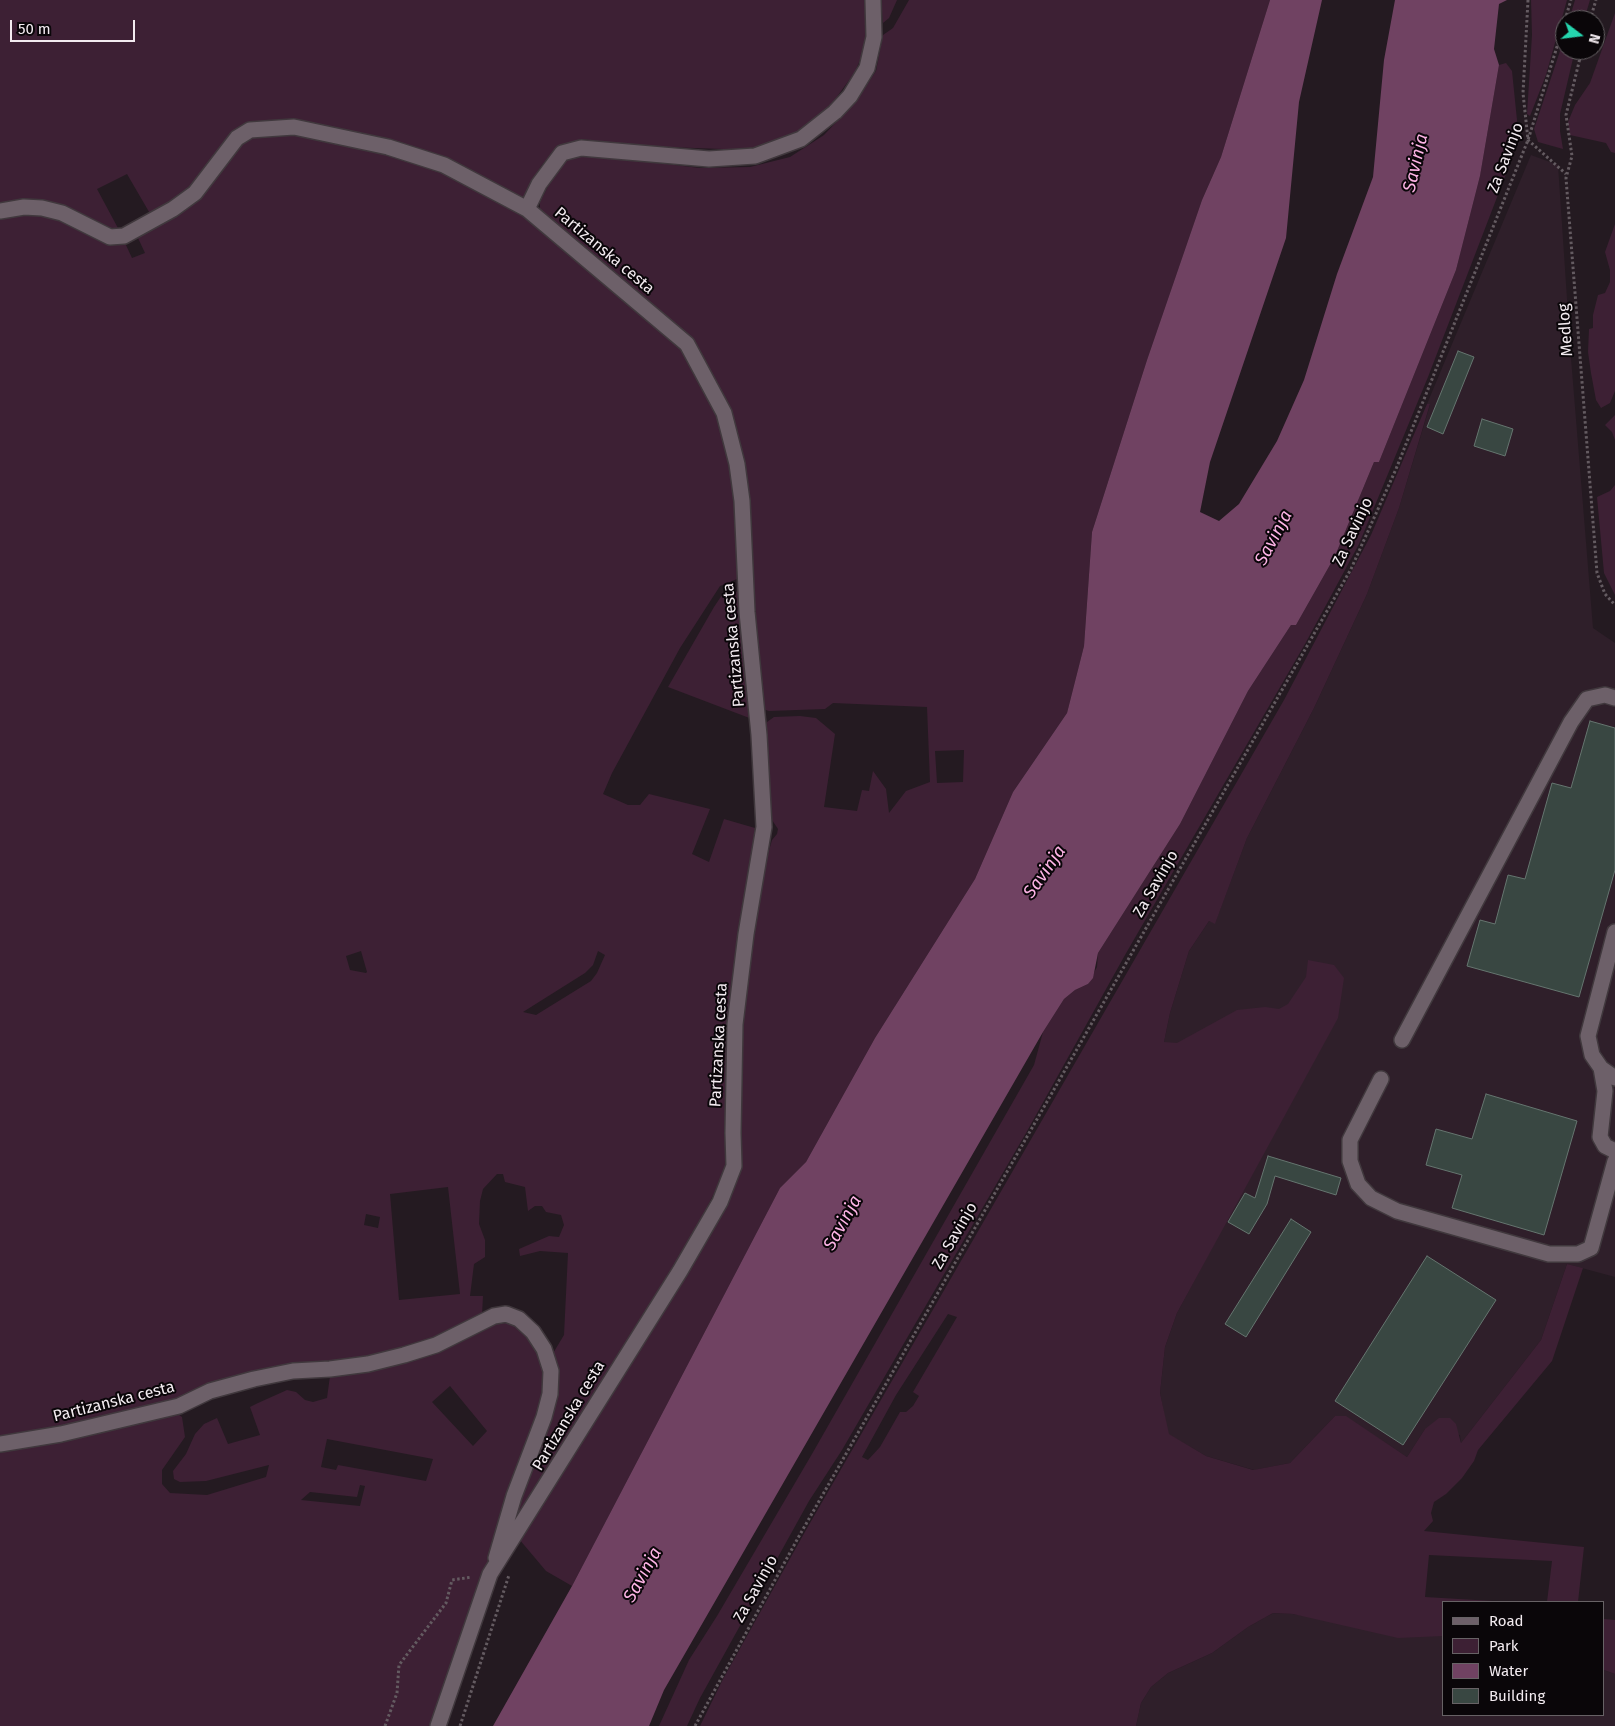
<!DOCTYPE html>
<html>
<head>
<meta charset="utf-8">
<style>
  body { margin:0 }
  #map { position:relative; width:1615px; height:1726px; overflow:hidden; background:#241a21; font-family:"Fira Sans",sans-serif }
  canvas { display:block }
  .legend { position:absolute; left:1442px; top:1601px; width:162px; height:115px; box-sizing:border-box; background:#0a0609; border:1px solid #676265; margin:0; padding:6px 9px; list-style:none; font-size:15px; color:#f3ebf0 }
  .legend li { display:flex; align-items:center; gap:10px; height:25px }
  .legend b { width:25px; border:1px solid #676265 }
  .north { position:absolute; left:1555px; top:10px; width:50px; height:50px; box-sizing:border-box; background:#0a0609; border:1px solid #676265; border-radius:50%; rotate:105deg; font-size:14px; font-weight:700; line-height:20px; text-align:center; color:#f3ebf0 }
  .north::after { content:''; display:block; margin:auto; width:18px; height:22px; background:#25d5ae; clip-path:polygon(50% 0,100% 100%,50% 72%,0 100%) }
  .scale { position:absolute; left:10px; top:20px; width:125px; height:22px; box-sizing:border-box; border:2px solid #f3ebf0; border-top:0; padding-left:6px; font-size:15px; line-height:18px; white-space:nowrap; color:#f3ebf0; -webkit-text-stroke:4px #0a0609; paint-order:stroke }
</style>
</head>
<body>
<div id="map">
<canvas width="1615" height="1726"></canvas>
<ul class="legend">
<li><b style="height:6px;background:#6d6069"></b>Road</li>
<li><b style="height:14px;background:#3d2034"></b>Park</li>
<li><b style="height:14px;background:#704262"></b>Water</li>
<li><b style="height:14px;background:#394742"></b>Building</li>
</ul>
<div class="north">N</div>
<div class="scale">50 m</div>
</div>
<script>
const ctx = document.querySelector('canvas').getContext('2d');
ctx.lineJoin = 'round';
function fill(path, color) {
  ctx.fillStyle = color;
  ctx.fill(path, 'evenodd');
}
function toPath(rows) {
  const path = new Path2D();
  for (const r of rows) {
    path.moveTo(r[0], r[1]);
    for (let i = 2; i < r.length; i += 2) path.lineTo(r[i], r[i + 1]);
  }
  return path;
}
function trace(path, color, width, dash) {
  ctx.strokeStyle = color;
  ctx.lineWidth = width;
  ctx.lineCap = dash ? 'butt' : 'round';
  ctx.setLineDash(dash || []);
  ctx.stroke(path);
}
function label(font, color, halo, rows, align = 'center') {
  ctx.font = font + ' "Fira Sans",sans-serif';
  ctx.lineWidth = 4;
  ctx.setLineDash([]);
  ctx.textBaseline = 'middle';
  ctx.strokeStyle = halo;
  ctx.fillStyle = color;
  for (const [text, x, y, turn = 0] of rows) {
    ctx.save();
    ctx.translate(x, y);
    ctx.rotate((+turn || 0) * Math.PI / 180);
    ctx.textAlign = isNaN(turn) ? turn : align;
    if (halo) ctx.strokeText(text, 0, 0);
    ctx.fillText(text, 0, 0);
    ctx.restore();
  }
}
const built = toPath([
  [1531,155,1558,165,1571,358,1593,628,1615,643,1615,1277,1567,1264,1541,1340,1461,1443,1460,1435,1425,1429,1407,1457,1346,1417,1335,1416,1290,1463,1254,1470,1206,1456,1168,1434,1160,1393,1165,1347,1177,1313,1222,1229,1164,1042,1170,1013,1189,951,1209,921,1215,923,1247,838,1314,708,1367,594,1399,508,1430,405,1427,404],
  [1273,1613,1293,1614,1444,1636,1444,1715,1604,1715,1604,1670,1615,1674,1615,1726,1136,1726,1141,1703,1151,1687,1168,1673,1212,1653,1248,1627]
]);
const green = toPath([
  [0,0,866,0,867,43,855,72,831,105,797,133,751,150,637,146,582,139,558,147,541,166,522,199,446,160,248,124,185,197,152,217,127,174,97,189,119,230,0,207],
  [881,0,897,0,889,18,883,23],
  [909,0,1270,0,1221,157,1202,200,1147,360,1092,532,1084,646,1067,713,1013,792,975,879,875,1038,806,1162,780,1188,572,1586,546,1571,519,1539,725,1206,739,1089,741,1026,751,935,762,875,772,840,777,834,778,829,770,817,765,729,767,722,774,717,800,716,816,718,835,734,824,807,857,811,862,790,869,791,873,771,886,789,889,813,906,791,930,782,927,707,833,703,825,709,769,711,763,709,747,501,692,339,540,210,540,202,557,169,564,161,580,154,700,168,750,167,790,157,824,135,857,100,876,71,883,35,893,28],
  [964,750,963,782,937,783,935,751],
  [1531,0,1567,0,1546,75,1530,116,1527,114,1532,35],
  [1575,0,1590,0,1584,20,1569,20],
  [1615,13,1615,153,1611,152,1606,143,1570,135,1568,122,1575,105,1590,83],
  [1565,36,1565,50,1575,50,1560,114,1560,131,1563,149,1538,142,1534,129],
  [1506,63,1512,71,1517,120,1514,153,1428,377,1359,544,1305,644,1125,955,1026,1133,842,1450,809,1501,700,1698,687,1726,659,1726,689,1660,717,1616,812,1454,1034,1065,1043,1032,1064,999,1075,990,1088,984,1097,967,1098,953,1180,824,1248,691,1291,625,1296,625,1335,556,1374,462,1379,462,1456,270,1480,176,1499,65],
  [250,134,298,135,350,142,441,170,522,216,599,277,684,350,717,415,730,465,741,569,737,579,720,586,680,648,612,773,603,794,628,805,640,805,649,794,710,809,692,854,709,862,724,819,755,828,749,874,726,1129,726,1169,677,1268,484,1574,430,1726,0,1726,0,1450,175,1412,182,1417,185,1437,162,1470,162,1484,170,1493,207,1495,266,1477,269,1465,206,1481,180,1482,174,1479,173,1471,186,1454,195,1434,204,1424,217,1418,228,1444,260,1435,250,1407,258,1403,287,1390,296,1392,305,1400,313,1402,327,1398,330,1376,491,1324,506,1323,523,1329,546,1365,564,1335,568,1253,540,1251,520,1256,519,1249,549,1236,559,1237,564,1225,561,1215,546,1212,542,1206,535,1206,528,1211,525,1187,505,1182,503,1174,497,1174,483,1189,480,1201,479,1224,485,1240,485,1257,474,1264,470,1296,483,1296,482,1315,432,1341,351,1362,297,1364,256,1371,207,1386,184,1398,65,1427,0,1437,0,214,42,213,125,243,132,258,145,253,138,238,146,228],
  [361,951,367,972,366,973,350,970,346,956],
  [598,951,605,955,597,973,591,981,536,1015,523,1012,585,973,593,965],
  [448,1187,460,1294,399,1300,390,1194],
  [366,1214,380,1217,378,1228,364,1225],
  [450,1386,487,1431,473,1446,432,1402],
  [327,1439,433,1459,426,1481,338,1465,336,1470,321,1467],
  [360,1485,365,1486,360,1506,301,1500,310,1492,357,1497],
  [1615,224,1615,391,1610,403,1601,408,1596,400,1591,373,1588,352,1589,329,1593,328,1593,315,1598,295,1605,293,1610,282,1610,270,1605,252],
  [1427,404,1430,404,1399,508,1367,594,1314,708,1247,838,1215,924,1209,921,1189,951,1170,1013,1164,1042,1177,1043,1237,1010,1265,1007,1279,1009,1288,1004,1306,977,1308,960,1334,965,1344,978,1338,1018,1177,1313,1165,1347,1160,1393,1169,1434,1206,1456,1253,1470,1290,1463,1335,1416,1346,1416,1407,1457,1425,1429,1439,1418,1450,1418,1456,1424,1461,1443,1541,1340,1567,1264,1583,1268,1552,1361,1478,1450,1474,1461,1462,1478,1446,1494,1434,1502,1431,1513,1433,1521,1424,1531,1584,1547,1578,1602,1547,1602,1552,1561,1429,1555,1425,1597,1510,1602,1444,1602,1444,1636,1398,1638,1293,1614,1273,1613,1248,1627,1212,1653,1168,1673,1151,1687,1141,1703,1136,1726,700,1726,723,1679,806,1530,1284,700,1371,535],
  [948,1314,957,1317,913,1392,919,1396,913,1406,906,1412,900,1412,880,1447,868,1460,862,1457,896,1395],
  [1615,415,1615,440,1612,432,1605,425],
  [1615,485,1615,595,1604,573,1597,497,1610,491],
  [729,590,738,592,742,597,752,719,668,687,714,607,724,592],
  [1604,1619,1615,1620,1615,1674,1604,1670]
]);
const water = toPath([
  [1270,0,1322,0,1299,102,1286,238,1210,462,1200,512,1219,521,1239,504,1277,441,1304,380,1337,274,1373,177,1384,60,1395,0,1507,0,1499,4,1494,49,1499,65,1480,176,1456,270,1379,462,1374,462,1335,556,1296,625,1291,625,1248,691,1180,824,1098,953,1093,978,1088,984,1075,990,1064,999,1043,1032,664,1690,649,1726,493,1726,572,1586,780,1188,806,1162,875,1038,975,879,1013,792,1067,713,1084,646,1092,532,1147,360,1202,200,1221,157]
]);
const building = toPath([
  [1458,351,1474,357,1443,434,1427,427,1458,351],
  [1482,419,1513,429,1505,456,1474,446,1482,419],
  [1590,721,1615,728,1615,870,1579,997,1467,966,1480,920,1495,924,1508,875,1525,879,1552,783,1571,788,1590,721],
  [1486,1094,1577,1121,1544,1235,1452,1208,1462,1175,1426,1165,1436,1129,1472,1139,1486,1094],
  [1268,1156,1341,1178,1336,1195,1275,1176,1267,1204,1249,1234,1228,1222,1245,1193,1255,1198,1268,1156],
  [1291,1219,1311,1232,1246,1337,1225,1324,1291,1219],
  [1427,1256,1496,1300,1403,1445,1335,1401,1427,1256]
]);
const path = toPath([
  [1528,0,1523,93,1528,140,1566,174],
  [1565,20,1571,0],
  [1590,20,1596,0],
  [1582,50,1566,115,1572,156,1566,178,1597,573,1605,594,1615,605],
  [385,1726,397,1693,399,1665,446,1603,452,1580,472,1577],
  [460,1726,509,1575],
  [695,1726,798,1538,1351,569,1396,469,1528,140,1565,21]
]);
const minor = toPath([
  [0,211,24,207,42,208,62,213,110,237,124,236,173,209,195,193,237,138,250,130,294,127,388,147,444,165,527,209],
  [1615,932,1588,1036,1592,1055,1601,1068,1615,1078],
  [1402,1040,1571,722,1587,699,1605,695,1615,698],
  [1601,1068,1605,1091,1600,1137,1605,1146,1615,1151],
  [1381,1079,1350,1140,1350,1161,1358,1184,1371,1198,1397,1211,1549,1254,1578,1254,1591,1248,1615,1161],
  [0,1444,61,1434,179,1406,210,1391,254,1379,293,1371,330,1369,368,1364,404,1355,436,1345,494,1316,506,1314,519,1319,533,1332,544,1349,551,1371,550,1394,544,1417,514,1496,496,1558],
  [438,1726,490,1574,680,1271,720,1202,734,1166,733,1133,735,1024,746,934,764,827,759,735,747,612,742,501,737,464,724,413,687,344,527,209,539,184,562,153,581,148,709,159,755,156,801,139,835,112,850,96,867,68,874,37,873,0]
]);
const streetNames = [
  ["Za Savinjo",1506,158,-69],
  ["Partizanska cesta",604,251,40],
  ["Medlog",1566,330,-94],
  ["Za Savinjo",1353,532,-65],
  ["Partizanska cesta",734,645,-95],
  ["Za Savinjo",1156,884,-60],
  ["Partizanska cesta",719,1045,-87],
  ["Za Savinjo",955,1236,-60],
  ["Partizanska cesta",114,1402,-14],
  ["Partizanska cesta",569,1416,-59],
  ["Za Savinjo",756,1589,-61]
];
const waterNames = [
  ["Savinja",1416,163,-77],
  ["Savinja",1274,538,-62],
  ["Savinja",1045,872,-55],
  ["Savinja",843,1223,-61],
  ["Savinja",643,1575,-61]
];
fill(built, '#2f1f2a');
fill(green, '#3d2034');
fill(water, '#704262');
fill(building, '#394742');
trace(building, '#65756f', 1);
trace(minor, '#40383d', 18);
trace(path, '#645b61', 3, [2.5, 2.5]);
trace(minor, '#6d6069', 15);
label('16px', '#f3ebf0', '#0a0609', streetNames);
label('italic 18px', '#feb4e6', '#0a0609', waterNames);
</script>
</body>
</html>
